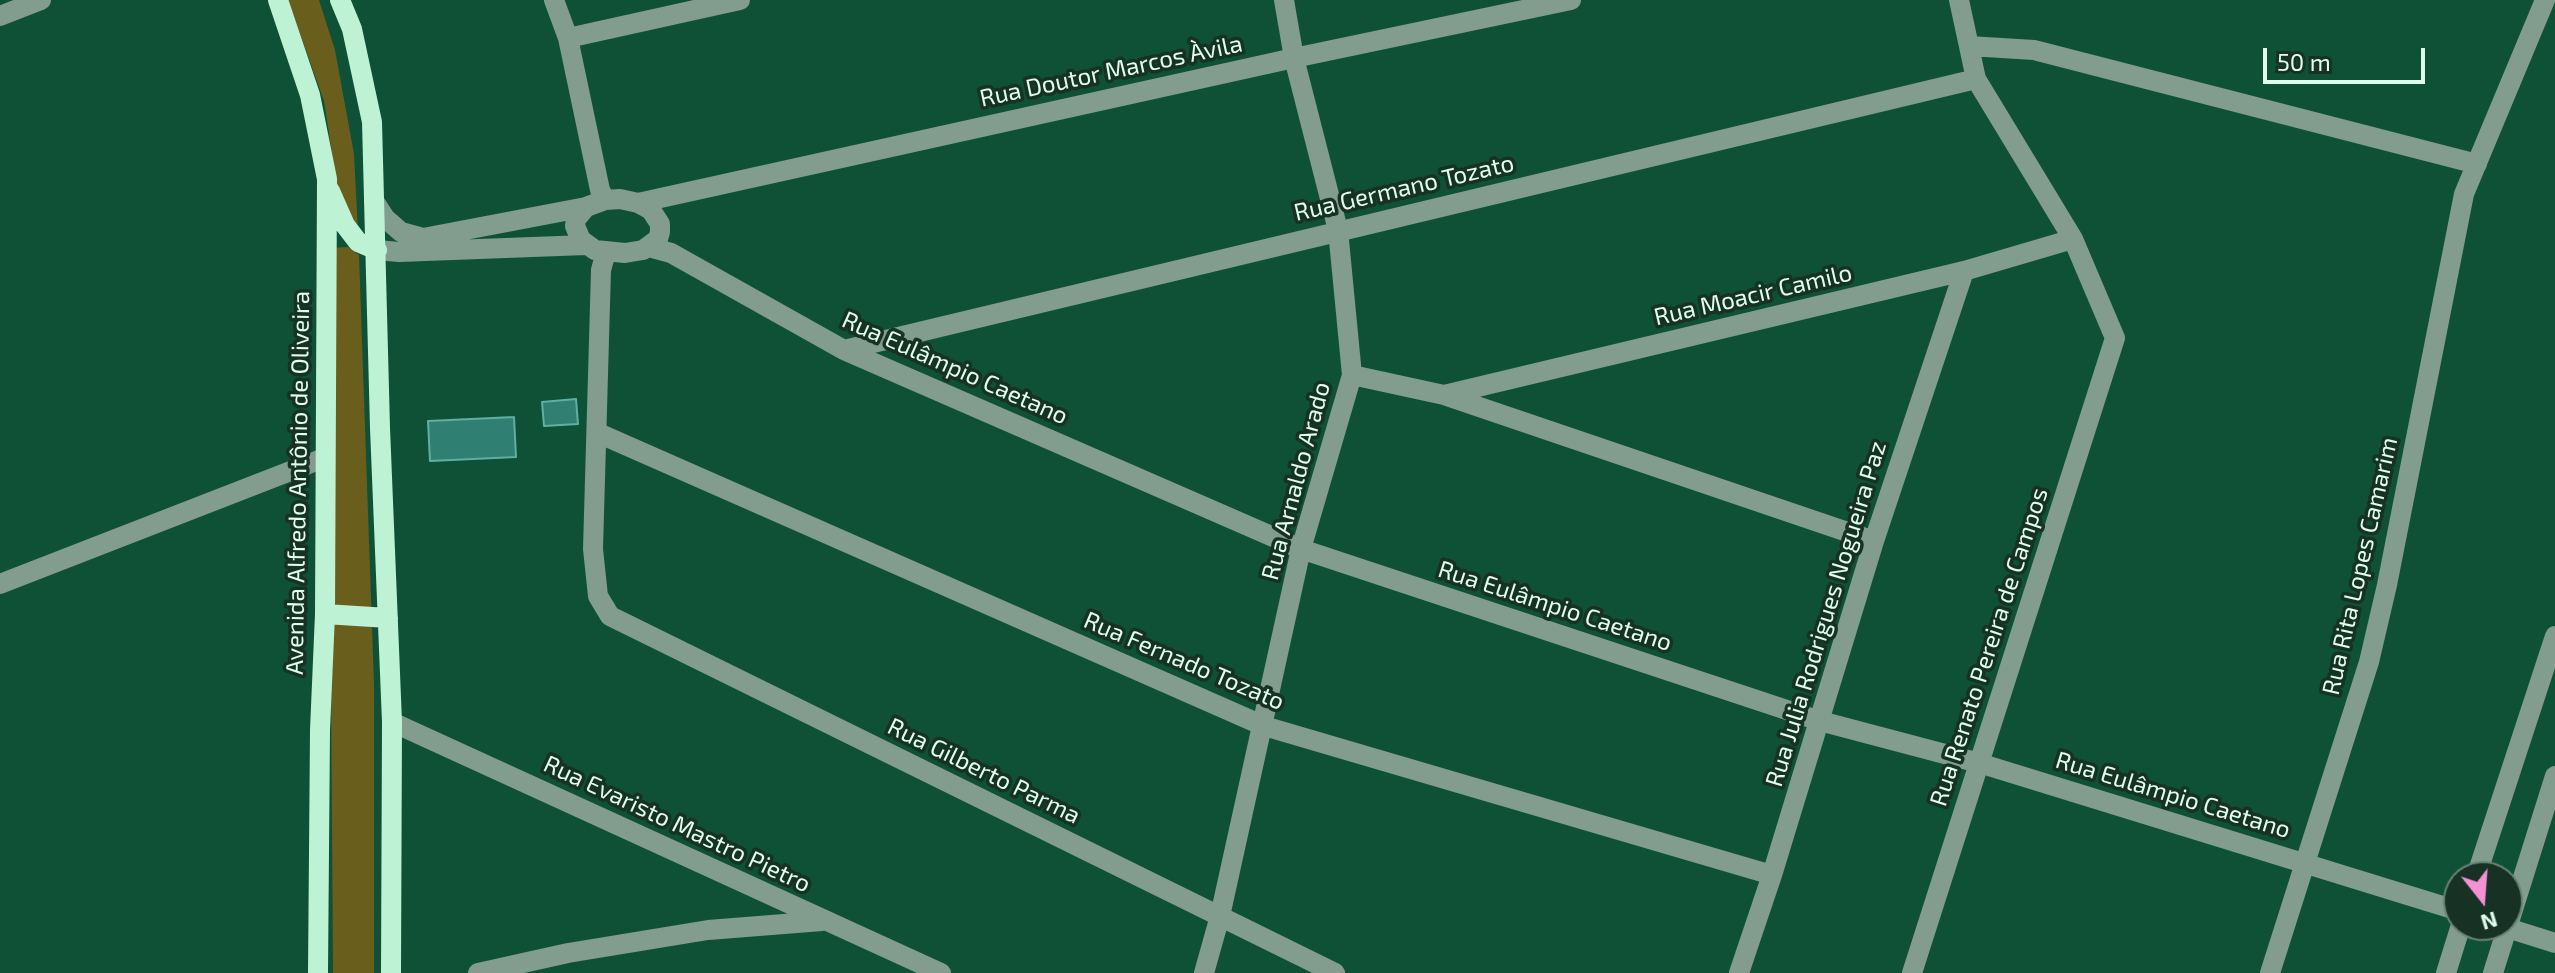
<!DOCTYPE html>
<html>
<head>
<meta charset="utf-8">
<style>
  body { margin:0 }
  #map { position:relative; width:2555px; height:973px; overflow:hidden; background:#0e5136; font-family:"Exo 2",sans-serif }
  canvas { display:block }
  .north { position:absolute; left:2443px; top:861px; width:80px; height:80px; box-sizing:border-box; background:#173124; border:2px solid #678374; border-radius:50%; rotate:163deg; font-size:22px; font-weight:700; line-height:32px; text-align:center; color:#dffeec }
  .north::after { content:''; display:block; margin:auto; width:28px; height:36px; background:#f491d3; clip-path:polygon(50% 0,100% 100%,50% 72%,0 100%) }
  .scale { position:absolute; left:2263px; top:48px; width:162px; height:36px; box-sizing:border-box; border:4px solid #dffeec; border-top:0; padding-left:10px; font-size:24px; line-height:28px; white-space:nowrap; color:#dffeec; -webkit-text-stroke:6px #173124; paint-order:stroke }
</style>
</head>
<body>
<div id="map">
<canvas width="2555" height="973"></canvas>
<div class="north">N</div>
<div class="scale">50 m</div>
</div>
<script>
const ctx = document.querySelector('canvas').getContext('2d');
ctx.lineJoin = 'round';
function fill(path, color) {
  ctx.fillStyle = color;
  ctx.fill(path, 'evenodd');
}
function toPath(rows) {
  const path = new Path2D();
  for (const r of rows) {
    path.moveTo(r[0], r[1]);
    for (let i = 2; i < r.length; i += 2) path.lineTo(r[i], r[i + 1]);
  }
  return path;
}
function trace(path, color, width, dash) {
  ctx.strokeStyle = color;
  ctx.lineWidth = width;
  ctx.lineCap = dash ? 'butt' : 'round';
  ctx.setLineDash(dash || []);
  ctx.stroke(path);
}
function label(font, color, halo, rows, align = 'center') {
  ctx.font = font + ' "Exo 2",sans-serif';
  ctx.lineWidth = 7;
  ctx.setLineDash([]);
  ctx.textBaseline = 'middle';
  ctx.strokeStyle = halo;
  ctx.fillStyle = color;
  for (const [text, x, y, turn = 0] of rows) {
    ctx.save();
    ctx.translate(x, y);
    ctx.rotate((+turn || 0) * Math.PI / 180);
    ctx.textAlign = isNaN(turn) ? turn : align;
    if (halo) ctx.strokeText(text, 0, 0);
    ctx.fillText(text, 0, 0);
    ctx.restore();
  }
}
const green = toPath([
  [288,0,319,0,335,50,354,154,358,232,340,205,324,101],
  [348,247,359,255,374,684,374,973,333,973,328,248]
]);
const building = toPath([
  [576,399,578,424,544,426,542,402,576,399],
  [514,417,516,457,430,461,428,421,514,417]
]);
const minor = toPath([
  [554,0,568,38,600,190,605,200],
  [0,16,41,0],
  [568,38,740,0],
  [1969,46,2034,50,2477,164],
  [374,201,385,218,401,232,423,238,586,207,605,200,620,199,638,203,651,210,660,224,660,232,658,239,643,250,625,253,595,250,581,240,575,226,576,219,586,207],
  [638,203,1294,58,1571,0],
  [649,247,671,253,844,350,1301,549,1820,721,1979,763,2459,911],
  [377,250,399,252,586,245],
  [606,252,601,270,593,549,598,596,610,616,1335,973],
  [844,350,1976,79],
  [1352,375,1444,395,1874,541],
  [1444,395,1964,271,2073,239],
  [598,433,1264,726,1772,875],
  [0,584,324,458],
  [392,722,941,973],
  [2476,877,2555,636],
  [2498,925,2555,943],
  [478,973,568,953,708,930,822,921],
  [1204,973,1220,916,1301,549,1352,375,1338,230,1294,58,1284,0],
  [1739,973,1772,875,1874,541,1964,271],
  [1912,973,2115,338,2073,239,1976,79,1959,0],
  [2270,973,2369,662,2387,585,2464,194,2545,0],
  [2446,973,2461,925],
  [2493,973,2555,776]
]);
const major = toPath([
  [278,0,310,95,327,179,325,614,320,730,318,973],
  [340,0,352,29,372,122,380,428,392,722,391,973],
  [330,191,345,225,358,242,377,250],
  [325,614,388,618]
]);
const streetNames = [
  ["Rua Doutor Marcos Àvila",1111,71,-12],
  ["Rua Germano Tozato",1404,188,-13],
  ["Rua Moacir Camilo",1753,295,-13],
  ["Rua Eulâmpio Caetano",955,368,24],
  ["Rua Arnaldo Arado",1296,481,-75],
  ["Avenida Alfredo Antônio de Oliveira",298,483,-89],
  ["Rua Rita Lopes Camarim",2360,566,-77],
  ["Rua Eulâmpio Caetano",1555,606,18],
  ["Rua Julia Rodrigues Nogueira Paz",1826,614,-73],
  ["Rua Renato Pereira de Campos",1989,647,-72],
  ["Rua Fernado Tozato",1184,661,23],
  ["Rua Gilberto Parma",984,771,26],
  ["Rua Eulâmpio Caetano",2173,795,17],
  ["Rua Evaristo Mastro Pietro",677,824,25]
];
fill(green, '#695e1c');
fill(building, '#2f7f72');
trace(building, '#61afa0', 2);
trace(minor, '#829c8d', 20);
trace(major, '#bdf2d5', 20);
label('24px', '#dffeec', '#173124', streetNames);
</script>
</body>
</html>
